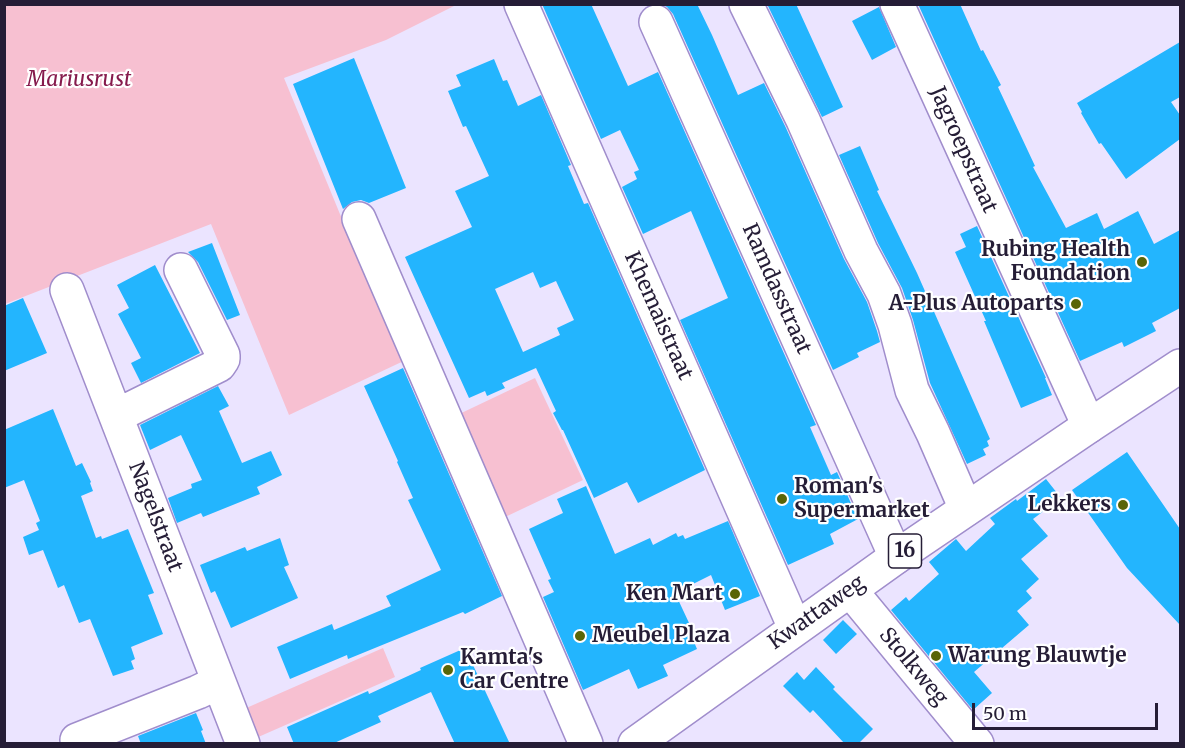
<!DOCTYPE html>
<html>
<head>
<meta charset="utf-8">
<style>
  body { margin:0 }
  #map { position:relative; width:1185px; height:748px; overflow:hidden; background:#ebe4ff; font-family:Merriweather,serif }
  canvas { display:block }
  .frame { position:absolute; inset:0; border:6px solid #251d36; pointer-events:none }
  .scale { position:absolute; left:972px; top:703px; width:186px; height:27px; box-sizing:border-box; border:3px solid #251d36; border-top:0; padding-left:8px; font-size:18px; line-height:21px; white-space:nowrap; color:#251d36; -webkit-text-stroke:4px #fff; paint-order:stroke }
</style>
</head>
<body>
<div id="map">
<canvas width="1185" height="748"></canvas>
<div class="frame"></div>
<div class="scale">50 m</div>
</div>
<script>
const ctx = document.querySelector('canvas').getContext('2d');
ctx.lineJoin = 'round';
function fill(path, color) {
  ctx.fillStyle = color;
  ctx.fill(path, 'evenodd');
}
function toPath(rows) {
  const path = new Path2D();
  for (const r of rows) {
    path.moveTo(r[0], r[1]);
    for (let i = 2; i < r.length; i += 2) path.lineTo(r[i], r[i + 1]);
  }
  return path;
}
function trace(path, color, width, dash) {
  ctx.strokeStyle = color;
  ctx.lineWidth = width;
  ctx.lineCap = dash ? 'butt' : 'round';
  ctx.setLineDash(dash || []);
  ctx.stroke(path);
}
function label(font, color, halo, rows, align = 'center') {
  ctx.font = font + ' Merriweather,serif';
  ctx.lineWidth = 4.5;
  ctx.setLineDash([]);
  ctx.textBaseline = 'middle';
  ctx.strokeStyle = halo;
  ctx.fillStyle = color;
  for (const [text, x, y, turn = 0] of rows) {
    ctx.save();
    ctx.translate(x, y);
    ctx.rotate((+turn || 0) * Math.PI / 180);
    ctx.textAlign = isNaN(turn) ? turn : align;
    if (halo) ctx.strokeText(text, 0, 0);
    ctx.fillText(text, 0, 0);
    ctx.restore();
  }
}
const green = toPath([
  [5,5,456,5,386,40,284,78,342,219,348,217,410,358,289,415,211,224,5,304],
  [535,378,583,480,501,519,453,417],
  [383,648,395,677,256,738,244,709]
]);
const building = toPath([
  [542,4,591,4,628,86,658,72,816,425,810,427,831,475,837,472,858,519,830,534,834,544,788,565,680,320,728,298,691,211,643,234,622,187,637,179,634,172,639,170,620,130,601,139],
  [661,4,697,4,712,35,738,95,764,83,786,128,844,259,867,302,877,331,880,342,857,353,859,357,833,370,673,14,667,7],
  [767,4,796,4,843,107,822,117],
  [918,4,960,4,981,51,983,50,1001,85,998,87,1035,166,1033,167,1066,228,1097,213,1104,229,1138,211,1154,244,1180,230,1180,308,1152,323,1156,331,1124,347,1122,342,1080,361],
  [879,7,896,47,872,60,852,21],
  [1180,42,1180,97,1171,102,1180,115,1180,139,1126,179,1101,143,1099,144,1081,113,1082,112,1077,103],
  [354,58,406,188,369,203,361,200,352,202,343,209,293,84],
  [494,59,503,81,507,80,518,106,541,95,571,165,568,166,584,204,588,203,705,470,638,503,627,482,594,498,563,430,562,430,553,413,556,411,536,368,502,383,505,388,487,396,485,391,469,398,405,257,472,227,455,191,489,176,466,126,463,127,448,91,461,86,456,75],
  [533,272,540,288,556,281,574,320,557,328,560,335,523,352,495,289],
  [860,146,879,190,877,191,917,273,990,439,987,441,989,446,983,449,986,455,967,464,930,383,913,320,902,288,878,243,839,155],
  [977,226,1046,378,1045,378,1052,395,1021,408,984,321,986,321,955,252,966,247,960,234],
  [212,243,240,315,227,320,198,262,188,252],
  [155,265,200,353,141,383,131,363,141,358,118,314,129,308,117,285],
  [23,298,47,353,4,371,4,306],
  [403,368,502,596,465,614,463,612,348,659,347,655,290,679,277,647,332,624,334,630,391,606,386,596,441,570,408,500,413,498,397,462,398,461,364,386],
  [218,386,229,406,219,411,242,463,271,451,282,475,257,487,260,494,203,517,201,513,177,523,168,498,192,488,191,484,202,480,181,435,150,450,140,425],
  [53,409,76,466,82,463,91,482,90,483,93,491,81,496,96,538,101,536,102,539,128,529,154,593,148,595,163,634,131,647,135,659,131,661,134,669,113,676,90,619,79,623,64,585,58,588,43,550,29,555,23,537,39,530,36,523,40,521,24,480,4,488,4,430],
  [1127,452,1180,529,1180,625,1127,568,1072,490],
  [1046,479,1061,498,1033,519,1048,536,1021,559,1039,579,1026,591,1032,598,1017,611,1029,625,974,672,992,693,973,710,891,610,906,597,909,601,939,574,929,562,956,539,966,551,995,524,990,518,1016,499,1017,501],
  [586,486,615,554,650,538,653,545,676,533,678,537,683,535,685,539,728,521,760,596,725,610,711,575,675,593,697,640,694,642,697,649,663,665,668,676,638,689,629,669,583,690,543,597,554,592,548,580,551,579,529,529,563,513,557,499],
  [280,538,289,565,284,567,298,598,231,628,215,591,211,593,200,565,245,547,247,551],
  [843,620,857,634,836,654,823,640],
  [465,648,510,744,455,744,431,692,378,716,381,722,332,744,294,744,287,727,368,691,369,694,421,670,420,668],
  [816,667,835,687,833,689,873,729,858,744,845,744,813,710,810,713,783,686,797,672,804,680],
  [196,713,203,730,201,731,206,744,141,744,138,736]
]);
const minor = toPath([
  [521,4,795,628],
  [746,4,803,120,861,251,884,294,895,325,912,390,933,433,966,509],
  [897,4,1089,426],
  [656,22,896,557],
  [359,219,586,744],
  [67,290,243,744],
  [116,416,219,365,223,359,223,355,181,270],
  [850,590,977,744],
  [77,740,198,692,219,682]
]);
const major = toPath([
  [635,744,896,557,1089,426,1180,366]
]);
const markers = [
  [1142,262,6,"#596507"],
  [1076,304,6,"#596507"],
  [782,499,6,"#596507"],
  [1123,505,6,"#596507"],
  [735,594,6,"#596507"],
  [580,636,6,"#596507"],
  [936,656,6,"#596507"],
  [448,670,6,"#596507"]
];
const shields = [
  [905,551,33]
];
const shieldNames = [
  ["16",905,551]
];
const parkNames = [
  ["Mariusrust",79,80]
];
const streetNames = [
  ["Jagroepstraat",963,150,66],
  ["Ramdasstraat",776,289,66],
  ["Khemaistraat",658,316,66],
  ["Nagelstraat",155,517,69],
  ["Kwattaweg",817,613,-35],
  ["Stolkweg",913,667,50]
];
const poiNames = [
  ["Rubing Health",1130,250],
  ["Foundation",1130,274],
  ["A-Plus Autoparts",1064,304],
  ["Roman's",794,487,"left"],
  ["Supermarket",794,511,"left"],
  ["Lekkers",1111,505],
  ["Ken Mart",723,594],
  ["Meubel Plaza",592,636,"left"],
  ["Warung Blauwtje",948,656,"left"],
  ["Kamta's",460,658,"left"],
  ["Car Centre",460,682,"left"]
];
fill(green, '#f7c0d1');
fill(building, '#23b5fe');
trace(minor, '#a08dcc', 36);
trace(major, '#a08dcc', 36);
trace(minor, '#fff', 33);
trace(major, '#fff', 33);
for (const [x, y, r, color] of markers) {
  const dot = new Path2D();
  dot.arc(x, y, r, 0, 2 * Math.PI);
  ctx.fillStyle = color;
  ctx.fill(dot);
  trace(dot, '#fff', 2);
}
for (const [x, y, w] of shields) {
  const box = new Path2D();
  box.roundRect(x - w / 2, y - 17, w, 34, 4.5);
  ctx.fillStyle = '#fff';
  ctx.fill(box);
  trace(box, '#251d36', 1.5);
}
label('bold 20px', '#251d36', null, shieldNames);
label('italic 21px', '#861b4d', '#fff', parkNames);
label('21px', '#251d36', '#fff', streetNames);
label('bold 21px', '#251d36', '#fff', poiNames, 'right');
</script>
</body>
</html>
